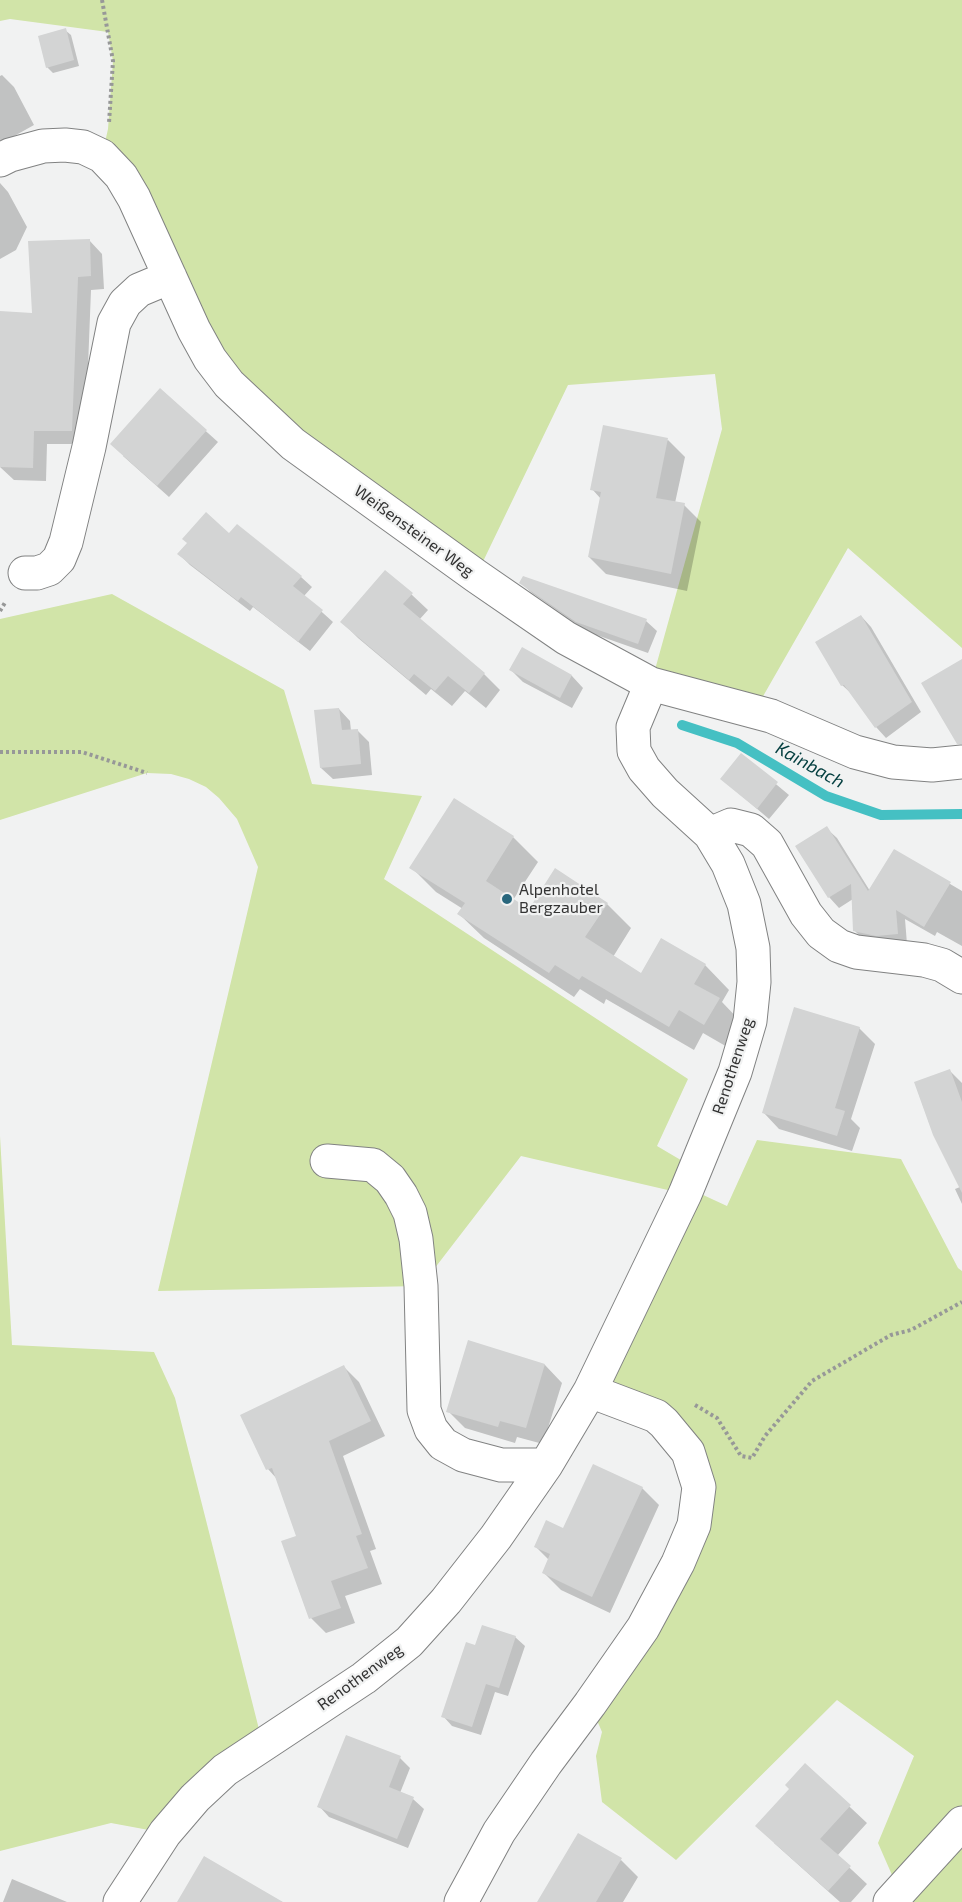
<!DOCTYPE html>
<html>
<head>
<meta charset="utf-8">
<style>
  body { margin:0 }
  canvas { display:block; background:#f1f2f2 }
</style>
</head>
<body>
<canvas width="962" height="1902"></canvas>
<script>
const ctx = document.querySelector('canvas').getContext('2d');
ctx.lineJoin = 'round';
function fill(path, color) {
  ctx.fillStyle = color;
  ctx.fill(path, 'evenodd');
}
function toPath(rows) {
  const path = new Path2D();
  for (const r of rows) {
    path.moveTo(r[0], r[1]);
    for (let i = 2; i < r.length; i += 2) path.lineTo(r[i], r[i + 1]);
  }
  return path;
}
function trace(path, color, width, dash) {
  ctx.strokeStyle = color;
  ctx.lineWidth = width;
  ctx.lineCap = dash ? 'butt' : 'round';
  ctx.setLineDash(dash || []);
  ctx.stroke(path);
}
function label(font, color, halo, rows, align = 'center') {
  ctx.font = font + ' "Exo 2",sans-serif';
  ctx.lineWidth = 4.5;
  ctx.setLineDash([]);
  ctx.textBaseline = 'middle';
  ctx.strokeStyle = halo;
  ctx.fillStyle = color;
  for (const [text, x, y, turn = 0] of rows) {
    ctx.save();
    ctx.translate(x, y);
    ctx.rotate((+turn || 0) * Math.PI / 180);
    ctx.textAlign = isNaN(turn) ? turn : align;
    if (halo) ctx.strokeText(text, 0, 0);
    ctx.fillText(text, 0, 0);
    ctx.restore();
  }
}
const green = toPath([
  [0,0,962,0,962,648,848,548,754,712,651,684,722,429,715,374,568,385,476,576,258,413,102,156,108,129,113,61,108,32,10,19,0,21],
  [112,594,284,690,312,784,422,796,384,879,688,1079,657,1146,696,1169,688,1188,727,1206,757,1140,901,1159,958,1268,962,1271,962,1902,890,1902,899,1891,878,1843,914,1756,837,1700,676,1860,602,1802,596,1756,602,1732,590,1704,678,1563,688,1452,590,1391,685,1194,521,1156,421,1286,158,1291,258,867,237,819,219,798,206,787,189,779,171,774,147,773,0,820,0,619],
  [0,1136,12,1345,154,1352,175,1398,263,1745,165,1833,111,1823,0,1851]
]);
const shadow = toPath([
  [65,30,71,35,79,66,53,73,47,67],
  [2,75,14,87,34,125,0,144,0,76],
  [0,183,8,192,27,227,16,250,0,259],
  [89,240,102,254,104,289,91,290,85,444,47,444,46,481,14,480,0,467],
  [160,390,218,442,169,497,123,456],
  [668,440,685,457,675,503,684,505,701,522,687,591,606,574,589,557,601,499,592,489],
  [237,526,301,577,312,587,304,596,333,622,310,651,253,607,250,611,190,565,179,554,189,544,230,536],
  [521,583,646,621,657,631,648,653,588,632,532,593],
  [411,594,428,610,419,620,484,674,500,690,486,708,465,691,452,706,431,689,426,695,358,638,342,622],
  [861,616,871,627,921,712,886,738,876,727,853,695,842,685],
  [523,649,572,676,583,688,572,708,523,682,511,670],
  [339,709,350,721,351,731,357,730,369,742,372,775,333,779,321,768],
  [741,755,789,795,769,819,722,779],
  [454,800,513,837,538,862,513,900,529,911,607,904,631,928,613,957,641,975,705,965,729,990,722,1002,743,1024,729,1048,703,1033,694,1050,606,999,604,1004,580,989,574,997,484,938,459,914,463,909,436,892,411,867],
  [826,828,837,838,870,891,894,851,962,891,962,946,937,932,935,936,905,919,907,944,865,941,854,930,853,899,839,908,829,897],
  [859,1028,875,1044,851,1119,860,1128,852,1151,779,1129,764,1113],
  [950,1071,962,1083,962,1204,955,1189,960,1187],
  [469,1342,545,1365,562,1383,543,1444,517,1437,515,1443,465,1428,448,1411],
  [344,1367,359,1382,385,1436,343,1456,376,1549,370,1551,382,1584,345,1596,355,1623,326,1633,311,1618,298,1537,277,1479,268,1469,242,1415],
  [642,1488,659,1505,610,1613,561,1590,544,1573,549,1560,536,1547],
  [515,1637,525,1646,508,1696,495,1692,481,1735,452,1726,443,1716,476,1647],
  [400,1758,410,1768,400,1793,413,1799,424,1809,408,1848,329,1817,319,1806],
  [805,1765,867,1823,837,1856,867,1884,851,1902,840,1902,774,1843,791,1789],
  [621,1860,638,1877,623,1902,539,1902],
  [12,1879,67,1902,3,1902]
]);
const stream = toPath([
  [682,725,737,743,826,796,881,815,962,814]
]);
const building = toPath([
  [66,28,74,60,46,68,38,36],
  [90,239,91,276,78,277,72,431,34,431,33,468,0,467,0,311,32,313,28,241],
  [160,388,207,430,157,486,110,444],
  [603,425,668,438,656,498,685,503,671,574,588,557,601,492,590,490],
  [206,512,229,533,237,524,302,576,293,586,323,610,298,642,241,597,238,601,177,554,187,543,182,539],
  [385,570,413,593,403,604,485,673,469,693,448,676,435,691,414,674,409,680,340,622],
  [523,576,647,619,638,644,576,622,519,583],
  [861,615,912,702,875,728,844,685,841,686,815,642],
  [522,647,572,675,560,698,509,670],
  [962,659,962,744,957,744,921,683],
  [339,708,342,730,358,729,361,764,320,768,314,710],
  [741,753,778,782,757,809,720,779],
  [454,798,514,836,486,881,529,909,555,868,608,903,585,937,641,973,661,938,706,964,694,984,720,998,704,1025,679,1010,669,1027,582,976,579,980,555,965,549,973,457,914,465,903,409,868],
  [827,826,868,891,894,849,951,882,924,927,896,910,898,934,876,936,853,931,851,884,828,898,795,846],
  [794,1007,860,1027,835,1108,845,1111,837,1136,762,1113],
  [950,1069,962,1102,962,1193,933,1135,914,1082],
  [468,1340,545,1364,526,1428,500,1421,498,1427,446,1412],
  [344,1365,371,1421,329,1441,362,1534,356,1536,368,1568,331,1581,341,1608,309,1619,281,1541,296,1536,272,1468,266,1470,240,1415],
  [593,1464,643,1487,592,1597,542,1573,550,1554,534,1547,546,1520,563,1528],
  [482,1625,516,1636,499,1688,486,1684,472,1727,441,1717,466,1642,475,1645],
  [346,1735,401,1756,389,1787,414,1797,397,1839,317,1807],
  [805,1763,851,1805,820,1839,851,1866,828,1891,755,1826,789,1789,785,1785],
  [578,1833,622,1858,596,1902,537,1902],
  [204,1856,283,1902,177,1902]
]);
const path = toPath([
  [102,0,113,61,109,123],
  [0,611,6,601],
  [0,752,82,752,147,773],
  [695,1405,717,1418,741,1456,752,1458,765,1436,812,1381,891,1335,911,1330,962,1302]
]);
const minor = toPath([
  [0,160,10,155,43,146,65,145,83,147,102,156,121,176,134,198,194,330,210,359,229,384,293,444,476,576,566,638,651,684,771,716,855,752,893,762,932,765,962,762],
  [25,573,37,573,49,569,59,559,66,542,89,447,114,323,125,303,139,290,170,277],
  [710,834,731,825,751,830,767,844,806,914,821,933,839,946,856,952,924,960,942,965,962,977],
  [327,1161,373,1165,390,1179,401,1195,410,1213,416,1239,421,1286,424,1410,431,1429,443,1444,463,1455,501,1465,546,1465],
  [120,1902,165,1833,195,1798,225,1770,364,1678,409,1642,446,1601,496,1537,546,1465,590,1391,685,1194,735,1072,750,1021,754,982,753,948,744,904,728,864,710,834,665,793,644,769,634,751,633,727,651,684],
  [461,1902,499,1832,546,1763,590,1704,643,1628,678,1563,694,1525,699,1487,688,1452,664,1423,656,1416,590,1391],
  [890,1902,962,1823]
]);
const markers = [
  [507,899,6,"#29677d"]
];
const streetNames = [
  ["Weißensteiner Weg",414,531,36],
  ["Renothenweg",733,1066,-72],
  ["Renothenweg",360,1677,-36]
];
const poiNames = [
  ["Alpenhotel",519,890],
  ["Bergzauber",519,908]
];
const waterNames = [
  ["Kainbach",810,765,29]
];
fill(green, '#d1e4a8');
fill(shadow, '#0003');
trace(stream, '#45c0c3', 10);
fill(building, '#d3d4d4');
trace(minor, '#818282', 35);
trace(path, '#979898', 4, [3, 3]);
trace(minor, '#fff', 33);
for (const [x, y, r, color] of markers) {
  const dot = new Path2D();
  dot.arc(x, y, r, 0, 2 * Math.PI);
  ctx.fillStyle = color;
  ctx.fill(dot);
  trace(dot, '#f1f2f2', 2);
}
label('16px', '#333', '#f1f2f2', streetNames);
label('16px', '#333', '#f1f2f2', poiNames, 'left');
label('italic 18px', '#033e3f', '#f1f2f2', waterNames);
</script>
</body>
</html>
